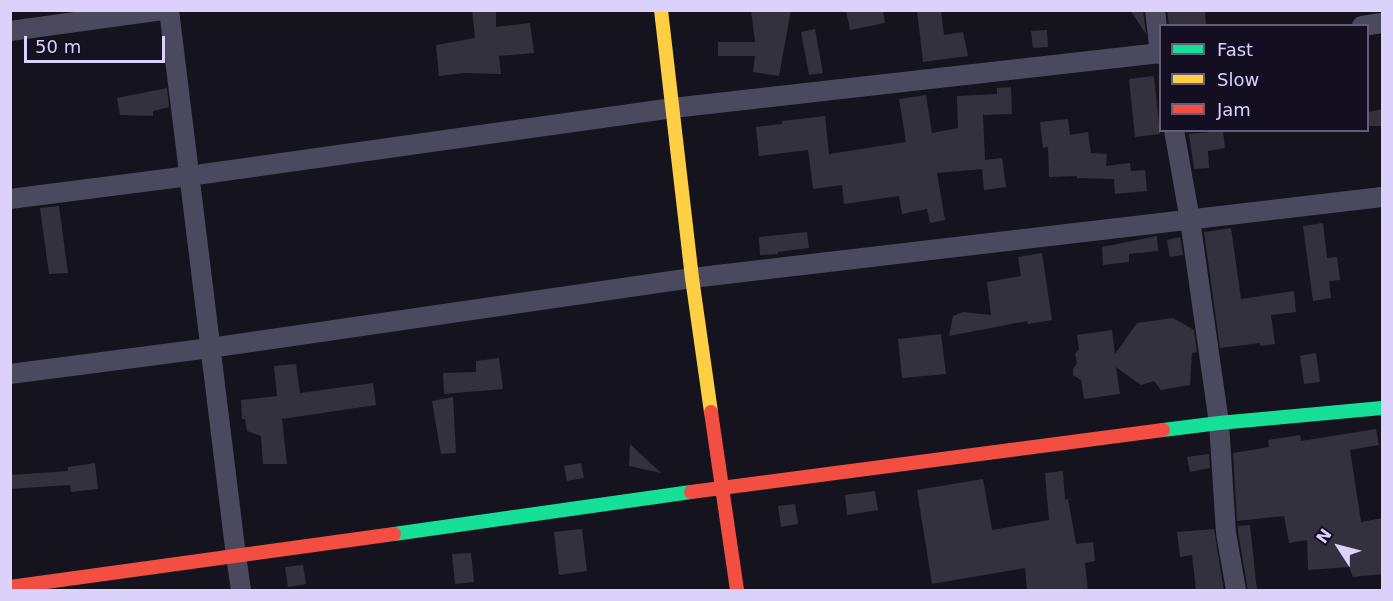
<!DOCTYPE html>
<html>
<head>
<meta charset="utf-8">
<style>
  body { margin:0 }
  #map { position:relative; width:1393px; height:601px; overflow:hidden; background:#15131d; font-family:"DejaVu Sans",sans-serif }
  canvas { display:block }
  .frame { position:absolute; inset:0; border:12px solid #dad2fb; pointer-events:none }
  .legend { position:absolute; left:1159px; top:24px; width:210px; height:108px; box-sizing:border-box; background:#130f21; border:2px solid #635d78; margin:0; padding:8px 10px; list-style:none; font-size:18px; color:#dad2fb }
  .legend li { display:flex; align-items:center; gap:12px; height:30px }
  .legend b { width:30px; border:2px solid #635d78 }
  .north { position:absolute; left:1309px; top:517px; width:60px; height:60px; -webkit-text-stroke:4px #130f21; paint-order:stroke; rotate:306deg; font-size:16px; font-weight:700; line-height:24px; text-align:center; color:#dad2fb }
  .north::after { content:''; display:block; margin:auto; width:21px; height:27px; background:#dad2fb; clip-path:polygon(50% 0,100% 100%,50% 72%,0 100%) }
  .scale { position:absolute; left:24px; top:36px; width:141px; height:27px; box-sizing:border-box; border:3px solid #dad2fb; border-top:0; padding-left:8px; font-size:18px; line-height:21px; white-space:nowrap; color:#dad2fb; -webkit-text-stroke:4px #130f21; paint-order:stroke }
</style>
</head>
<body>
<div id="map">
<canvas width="1393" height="601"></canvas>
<div class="frame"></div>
<ul class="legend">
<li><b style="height:8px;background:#16e098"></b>Fast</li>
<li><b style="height:8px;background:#ffcf43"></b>Slow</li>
<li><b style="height:8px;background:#f24e42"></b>Jam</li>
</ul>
<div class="north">N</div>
<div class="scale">50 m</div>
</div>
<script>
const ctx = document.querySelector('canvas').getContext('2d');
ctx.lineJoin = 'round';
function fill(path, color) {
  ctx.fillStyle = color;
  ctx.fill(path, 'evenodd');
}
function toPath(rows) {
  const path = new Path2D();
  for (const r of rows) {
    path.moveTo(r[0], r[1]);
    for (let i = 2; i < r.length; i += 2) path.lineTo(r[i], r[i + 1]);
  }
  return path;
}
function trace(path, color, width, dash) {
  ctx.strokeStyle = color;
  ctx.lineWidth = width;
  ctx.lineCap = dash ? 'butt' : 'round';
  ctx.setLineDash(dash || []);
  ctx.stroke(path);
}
const building = toPath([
  [472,10,496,10,496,27,530,23,534,53,499,56,501,74,465,73,439,76,436,45,475,38],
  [751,10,791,10,779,76,753,72,755,56,718,56,718,42,755,42],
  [846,10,883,10,885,23,850,30],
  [917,10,941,10,944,35,963,32,968,56,923,62],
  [1130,10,1143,10,1146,34],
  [1167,10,1205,10,1206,26,1169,26],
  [815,29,823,73,809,75,801,32],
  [1047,30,1048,47,1033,48,1031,31],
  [1154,76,1160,134,1135,137,1129,79],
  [1011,87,1012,114,983,115,985,160,1002,158,1006,187,984,190,982,169,937,173,945,220,930,223,927,209,902,214,899,196,844,204,842,185,813,189,808,150,759,156,756,127,782,124,782,121,825,116,829,154,906,142,899,99,926,95,932,133,958,128,957,96,997,94,997,88],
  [167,88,169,107,153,111,153,116,120,115,117,98],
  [1383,109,1383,126,1369,126,1368,112],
  [1068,119,1070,135,1088,132,1091,153,1107,154,1106,166,1130,163,1131,171,1145,170,1147,191,1115,194,1114,179,1077,178,1077,176,1049,177,1048,147,1043,148,1040,122],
  [1223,131,1225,148,1208,151,1209,168,1194,169,1189,134],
  [59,206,68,273,49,274,40,208],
  [1323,223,1327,258,1337,257,1340,280,1329,281,1331,298,1313,301,1303,226],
  [1231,228,1241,299,1294,291,1296,312,1271,315,1275,344,1260,346,1260,343,1220,348,1204,232],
  [807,232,809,248,778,252,778,254,760,255,759,237],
  [1157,236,1158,251,1129,254,1129,262,1103,265,1102,247],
  [1180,237,1183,255,1170,257,1167,240],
  [1042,253,1052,320,1028,324,1027,321,949,336,953,316,963,312,991,315,987,282,1021,276,1018,257],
  [1173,318,1194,330,1197,352,1192,353,1190,385,1161,390,1154,381,1141,385,1116,367,1120,394,1084,399,1081,380,1073,375,1073,369,1077,363,1075,354,1079,349,1077,335,1112,330,1115,354,1137,323],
  [941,334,946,374,902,378,898,339],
  [1316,353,1320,382,1304,384,1300,356],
  [499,358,503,389,444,394,443,373,476,372,476,361],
  [296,364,300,393,373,383,376,405,282,419,287,464,263,464,261,436,247,431,245,419,242,419,241,400,277,396,274,366],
  [453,397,456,453,441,454,432,401],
  [1376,429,1379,445,1350,450,1361,522,1383,518,1383,574,1353,577,1349,567,1308,570,1307,540,1289,543,1284,516,1237,521,1233,453,1269,447,1268,440,1300,435,1301,441],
  [630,444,661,473,629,466],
  [1209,454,1210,468,1190,472,1187,457],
  [95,463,98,489,71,492,70,485,10,489,10,475,68,471,68,467],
  [581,463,584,478,567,481,564,466],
  [1063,471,1065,500,1068,499,1076,544,1093,542,1095,561,1085,563,1088,591,1027,591,1025,568,932,584,917,490,983,479,992,530,1049,520,1045,473],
  [875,491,878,510,847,515,845,495],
  [795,504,798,524,781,527,778,506],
  [1250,525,1257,591,1248,591,1238,532,1238,526],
  [582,529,587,571,559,575,554,532],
  [1214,529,1224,591,1196,591,1192,555,1180,557,1177,532],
  [471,553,474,582,455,584,452,554],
  [303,565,306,584,288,587,285,567]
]);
const street = toPath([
  [169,10,236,556,241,590],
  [1155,10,1160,54],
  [1362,26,1382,23],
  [10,31,163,10],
  [1174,130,1190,220,1219,423,1226,533,1236,590],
  [10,199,189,176,673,108,1160,53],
  [10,374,210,348,692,278,1382,197]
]);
const fast = toPath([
  [1163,430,1219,423,1382,408],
  [394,534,691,492]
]);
const slow = toPath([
  [661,10,692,278,711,412]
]);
const jam = toPath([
  [711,412,737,590],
  [691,492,1163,430],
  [10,587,394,534]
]);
fill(building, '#34313f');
trace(street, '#4b495d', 20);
trace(fast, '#16e098', 14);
trace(slow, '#ffcf43', 14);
trace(jam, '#f24e42', 14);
</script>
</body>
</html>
